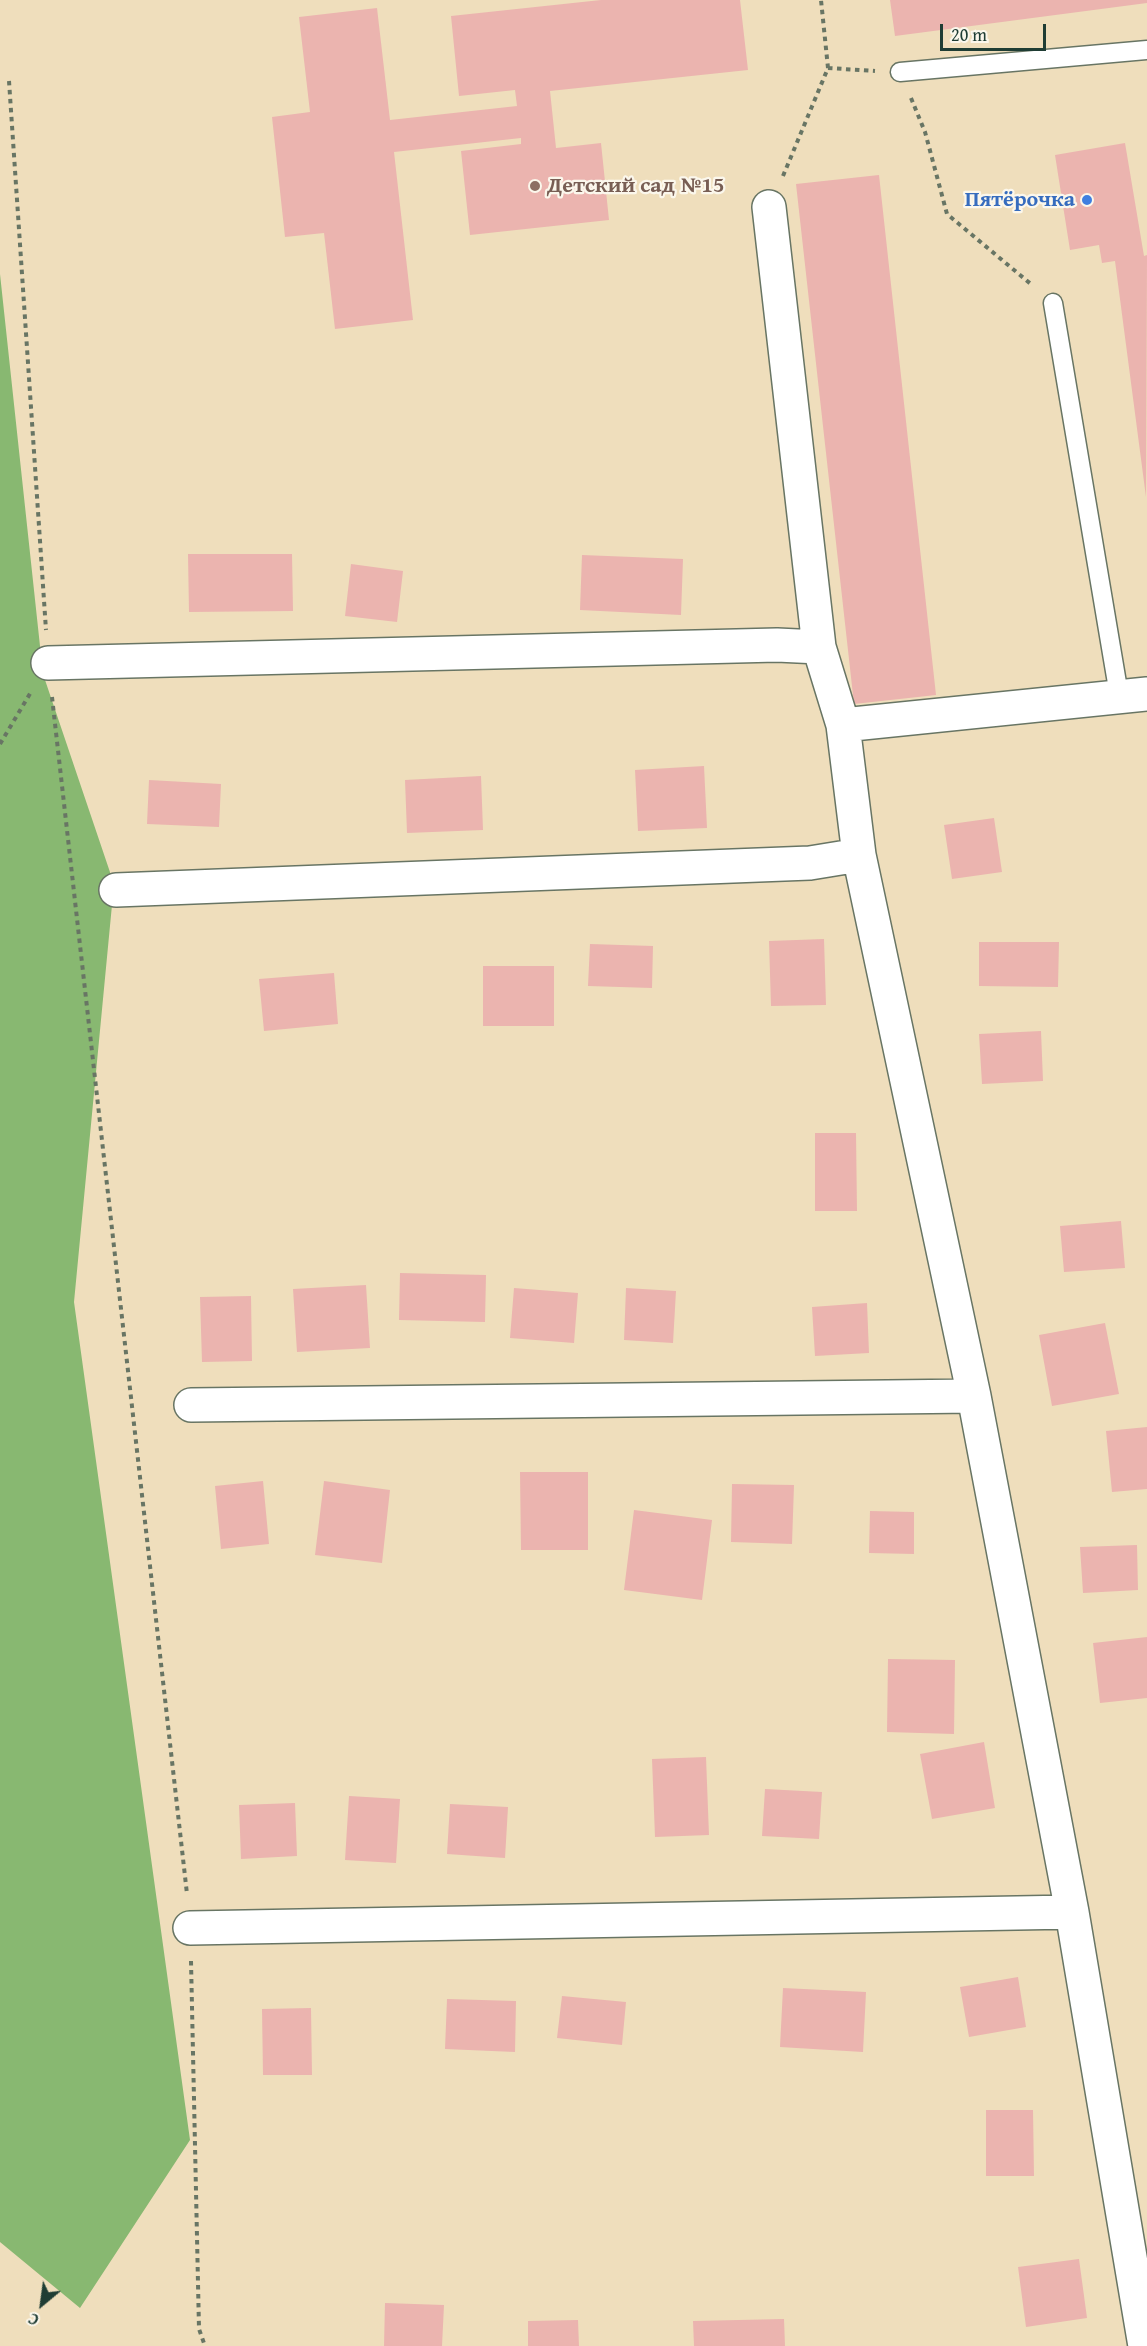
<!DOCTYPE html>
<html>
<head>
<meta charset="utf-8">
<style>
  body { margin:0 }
  #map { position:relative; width:1147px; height:2346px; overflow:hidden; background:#efdebc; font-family:"Gentium Book Plus",serif }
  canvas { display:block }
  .north { position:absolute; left:12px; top:2274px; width:60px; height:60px; -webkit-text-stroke:4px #fbf7ec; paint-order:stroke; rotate:209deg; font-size:16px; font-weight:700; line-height:24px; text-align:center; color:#1f3d34 }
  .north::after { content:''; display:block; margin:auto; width:21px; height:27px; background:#1f3d34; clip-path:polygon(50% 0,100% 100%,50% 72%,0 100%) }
  .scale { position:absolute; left:940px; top:24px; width:106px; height:27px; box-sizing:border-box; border:3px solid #1f3d34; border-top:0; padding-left:8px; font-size:18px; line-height:21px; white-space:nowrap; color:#1f3d34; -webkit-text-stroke:4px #fbf7ec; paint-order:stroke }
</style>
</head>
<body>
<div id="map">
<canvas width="1147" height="2346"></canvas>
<div class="north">С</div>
<div class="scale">20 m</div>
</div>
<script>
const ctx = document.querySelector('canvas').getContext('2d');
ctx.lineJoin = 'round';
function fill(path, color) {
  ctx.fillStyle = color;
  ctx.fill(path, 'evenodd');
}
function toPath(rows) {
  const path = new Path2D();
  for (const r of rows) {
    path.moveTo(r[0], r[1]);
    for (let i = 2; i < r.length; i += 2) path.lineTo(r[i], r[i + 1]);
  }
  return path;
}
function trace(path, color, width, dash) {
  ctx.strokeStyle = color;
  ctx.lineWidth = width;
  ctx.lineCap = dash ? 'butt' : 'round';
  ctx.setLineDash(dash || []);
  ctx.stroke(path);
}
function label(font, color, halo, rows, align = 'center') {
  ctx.font = font + ' "Gentium Book Plus",serif';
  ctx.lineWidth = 4.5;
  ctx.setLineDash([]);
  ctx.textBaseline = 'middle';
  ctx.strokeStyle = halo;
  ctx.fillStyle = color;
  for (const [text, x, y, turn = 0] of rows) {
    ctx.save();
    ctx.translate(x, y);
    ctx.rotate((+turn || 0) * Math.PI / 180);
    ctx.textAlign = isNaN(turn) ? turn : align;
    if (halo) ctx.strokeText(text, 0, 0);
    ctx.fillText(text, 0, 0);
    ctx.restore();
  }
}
const forest = toPath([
  [0,274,43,674,114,884,74,1302,190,2140,80,2308,0,2242]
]);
const building = toPath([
  [601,0,740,0,748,70,550,91,556,148,601,143,609,220,470,235,461,151,521,144,521,138,394,152,413,320,335,329,324,233,285,237,272,117,310,112,299,17,377,8,390,120,517,106,515,90,459,96,451,16],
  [890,0,1147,0,1147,3,895,36],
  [1125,143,1144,256,1147,255,1146,497,1115,261,1102,263,1099,245,1070,250,1055,155],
  [879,175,936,695,854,704,796,184],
  [188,554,292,554,293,611,189,612],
  [582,555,683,559,681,615,580,610],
  [351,564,403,571,397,622,345,616],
  [704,766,707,828,638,831,635,770],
  [481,776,483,830,407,833,405,780],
  [149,780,221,784,219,827,147,824],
  [994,818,1002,872,952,879,944,825],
  [824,939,826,1005,771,1006,769,941],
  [979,942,1059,942,1058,987,979,986],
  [590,944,653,946,652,988,588,986],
  [483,966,554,966,554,1026,483,1026],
  [334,973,338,1024,264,1031,259,979],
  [1041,1031,1043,1081,982,1084,979,1034],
  [815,1133,856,1133,857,1211,815,1211],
  [1121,1221,1125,1268,1064,1272,1060,1226],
  [400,1273,486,1275,485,1322,399,1320],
  [366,1285,370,1348,297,1352,293,1289],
  [514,1288,578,1293,574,1343,510,1338],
  [626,1288,676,1291,673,1343,624,1340],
  [251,1296,252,1361,202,1362,200,1297],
  [867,1303,869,1353,815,1356,812,1307],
  [1105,1323,1119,1394,1052,1406,1039,1335],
  [1147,1427,1147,1489,1112,1492,1106,1431],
  [520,1472,588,1472,588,1550,521,1550],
  [263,1481,269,1544,221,1549,215,1486],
  [324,1481,390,1490,382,1563,315,1555],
  [732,1484,794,1485,792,1544,731,1542],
  [634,1510,712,1520,702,1600,624,1590],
  [870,1511,914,1512,914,1554,869,1553],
  [1137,1545,1138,1590,1083,1593,1080,1547],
  [1147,1637,1147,1698,1100,1703,1093,1643],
  [888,1659,955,1660,954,1734,887,1732],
  [984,1742,995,1808,932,1819,920,1754],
  [706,1757,709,1835,655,1837,652,1759],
  [765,1789,822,1792,819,1839,762,1836],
  [349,1796,400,1799,396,1863,345,1860],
  [295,1803,297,1856,241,1859,239,1805],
  [450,1804,508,1807,505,1858,447,1854],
  [1018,1977,1026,2027,969,2037,960,1987],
  [783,1988,866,1992,863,2052,780,2047],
  [562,1996,626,2002,622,2045,557,2038],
  [447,1999,516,2001,515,2052,445,2049],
  [311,2008,312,2075,263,2075,262,2009],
  [986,2110,1033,2110,1034,2176,986,2176],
  [1079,2259,1087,2318,1026,2327,1018,2267],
  [385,2303,444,2305,442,2346,384,2346],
  [784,2319,785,2346,694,2346,693,2321],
  [578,2320,579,2346,528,2346,528,2321]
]);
const path = toPath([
  [828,68,875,71],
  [9,81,46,630],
  [911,98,925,132,947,214,1032,285],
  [783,176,828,68,821,0],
  [52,697,187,1894],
  [0,744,31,692],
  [191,1961,199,2329,205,2346]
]);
const lane = toPath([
  [900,72,1147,50],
  [1053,303,1119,695]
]);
const street = toPath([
  [769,207,819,647,843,725,859,855,974,1396,1072,1912,1145,2346],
  [48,663,777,645,819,647],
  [843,725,1147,694],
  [116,890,810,863,859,855],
  [191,1405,974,1396],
  [190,1928,1072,1912]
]);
const markers = [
  [535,186,6,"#8d6e63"],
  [1087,200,6,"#3f7fe0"]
];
const educationNames = [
  ["Детский сад №15",547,186]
];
const shopNames = [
  ["Пятёрочка",1075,200]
];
fill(forest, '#88b871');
fill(building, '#ebb4af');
trace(lane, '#687564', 21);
trace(street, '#687564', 36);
trace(path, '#687564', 4, [4.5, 4.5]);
trace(lane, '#fff', 18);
trace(street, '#fff', 33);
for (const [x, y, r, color] of markers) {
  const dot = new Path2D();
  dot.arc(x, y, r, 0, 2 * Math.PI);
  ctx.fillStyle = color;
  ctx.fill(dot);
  trace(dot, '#fbf7ec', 2);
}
label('bold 22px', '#785e54', '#fbf7ec', educationNames, 'left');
label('bold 22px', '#366cbe', '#fbf7ec', shopNames, 'right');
</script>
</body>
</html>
